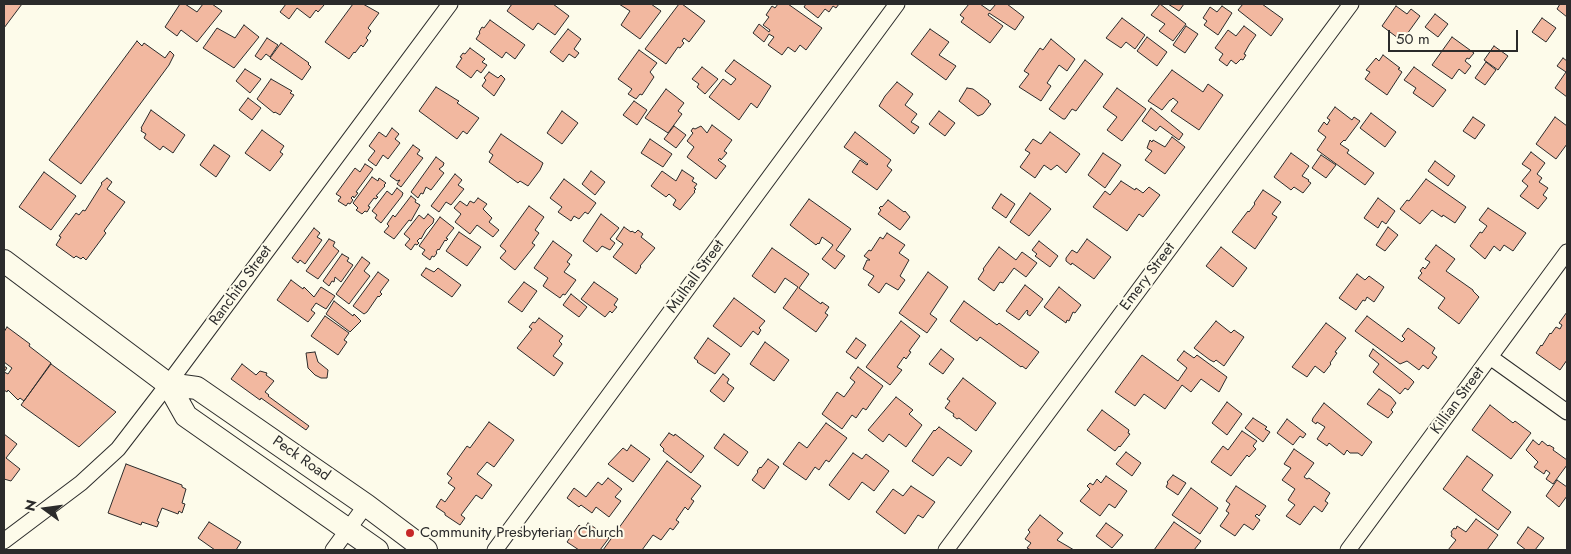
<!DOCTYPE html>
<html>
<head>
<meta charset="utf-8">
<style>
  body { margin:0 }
  #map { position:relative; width:1571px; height:554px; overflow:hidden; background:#fdfbea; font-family:Jost,sans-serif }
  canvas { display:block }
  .frame { position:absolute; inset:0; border:5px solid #2b2b2b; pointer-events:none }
  .north { position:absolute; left:20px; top:484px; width:50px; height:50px; -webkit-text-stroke:4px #fdfbea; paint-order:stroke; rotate:284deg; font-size:14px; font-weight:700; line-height:20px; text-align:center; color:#2b2b2b }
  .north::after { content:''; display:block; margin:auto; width:18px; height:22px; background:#2b2b2b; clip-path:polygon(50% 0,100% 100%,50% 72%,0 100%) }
  .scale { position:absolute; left:1388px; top:30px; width:130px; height:22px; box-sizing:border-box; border:2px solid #2b2b2b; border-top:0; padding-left:6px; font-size:15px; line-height:18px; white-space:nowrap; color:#2b2b2b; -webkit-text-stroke:4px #fdfbea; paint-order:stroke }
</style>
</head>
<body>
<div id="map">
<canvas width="1571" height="554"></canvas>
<div class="frame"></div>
<div class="north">N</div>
<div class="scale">50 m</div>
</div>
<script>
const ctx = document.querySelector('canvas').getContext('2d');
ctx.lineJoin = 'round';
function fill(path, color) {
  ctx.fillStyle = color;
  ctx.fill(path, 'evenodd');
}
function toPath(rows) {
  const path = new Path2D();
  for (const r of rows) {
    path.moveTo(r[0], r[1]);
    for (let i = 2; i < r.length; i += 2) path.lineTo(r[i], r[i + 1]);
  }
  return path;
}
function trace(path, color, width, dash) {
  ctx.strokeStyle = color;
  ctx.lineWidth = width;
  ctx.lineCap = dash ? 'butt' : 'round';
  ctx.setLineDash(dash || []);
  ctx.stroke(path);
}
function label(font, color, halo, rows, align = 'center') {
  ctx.font = font + ' Jost,sans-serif';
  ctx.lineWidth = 4;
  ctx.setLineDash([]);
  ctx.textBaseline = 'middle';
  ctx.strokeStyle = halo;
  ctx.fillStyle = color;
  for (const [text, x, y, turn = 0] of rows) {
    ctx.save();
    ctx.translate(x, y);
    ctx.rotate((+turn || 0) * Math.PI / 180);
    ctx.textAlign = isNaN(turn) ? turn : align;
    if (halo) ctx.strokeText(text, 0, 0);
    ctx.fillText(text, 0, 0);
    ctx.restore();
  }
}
const building = toPath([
  [4,4,22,4,4,28,4,4],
  [180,4,185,4,197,12,203,4,212,4,222,11,197,42,181,30,177,36,165,27,180,4],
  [286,4,322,4,324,5,318,12,316,10,310,18,297,8,289,19,280,12,286,4],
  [353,4,363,4,379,13,368,28,371,31,366,38,368,40,363,47,361,45,355,53,354,52,349,59,325,42,353,4],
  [512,4,553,4,569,16,555,35,538,23,533,30,507,11,512,4],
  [619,4,651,4,661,11,640,39,621,25,630,11,619,4],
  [679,4,682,4,705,21,689,42,684,38,682,41,684,43,680,48,678,47,666,64,645,49,679,4],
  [778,4,788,4,822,28,806,50,800,45,795,52,788,47,782,55,768,45,774,37,769,34,764,42,753,33,759,24,769,32,770,30,763,25,769,17,766,15,772,6,775,8,778,4],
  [806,4,839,4,836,8,833,6,829,12,825,9,818,18,804,7,806,4],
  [969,4,980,4,990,11,996,4,1007,4,1024,17,1015,30,989,13,988,15,1003,26,990,43,961,22,964,18,960,15,969,4],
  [1160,4,1186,24,1173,41,1159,31,1165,24,1151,15,1160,4],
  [1168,4,1184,4,1179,11,1168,4],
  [1243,4,1262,4,1283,19,1271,36,1238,10,1243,4],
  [1560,4,1567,4,1567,17,1557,9,1560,4],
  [1222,6,1232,13,1218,35,1204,25,1207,21,1203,18,1210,7,1217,12,1222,6],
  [1396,6,1407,14,1411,9,1420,16,1402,41,1382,26,1396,6],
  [1435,14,1448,24,1438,37,1425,27,1435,14],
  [1122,18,1145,35,1135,49,1126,42,1121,48,1106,38,1122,18],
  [1542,18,1556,28,1546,42,1532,32,1542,18],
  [490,20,525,45,515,59,506,52,502,58,476,39,480,33,479,32,482,27,484,28,490,20],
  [244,25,259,37,234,68,203,48,217,28,235,38,244,25],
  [1186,26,1198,34,1185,53,1173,45,1186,26],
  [1244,26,1256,35,1249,45,1244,54,1246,55,1243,60,1241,59,1236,64,1231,60,1227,66,1219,60,1223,54,1215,48,1228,30,1236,36,1244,26],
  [568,29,581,39,574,49,579,53,575,58,569,54,563,62,550,52,568,29],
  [930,29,949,42,939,55,956,66,946,80,911,54,930,29],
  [1147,37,1167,52,1157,66,1137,51,1147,37],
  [1452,37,1474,53,1469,59,1467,58,1465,61,1471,66,1465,74,1459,69,1452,79,1432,65,1452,37],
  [267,38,278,45,270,57,266,54,261,60,255,56,267,38],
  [1051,39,1075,59,1067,71,1059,65,1047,83,1051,86,1041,101,1019,87,1029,74,1024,71,1040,48,1043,50,1051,39],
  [137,41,142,46,144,43,165,58,170,51,174,55,169,65,81,184,49,160,137,41],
  [281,43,309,63,308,64,311,67,302,80,270,58,281,43],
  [1494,46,1508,56,1498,70,1484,60,1494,46],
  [470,48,485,59,482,62,487,65,481,73,477,70,471,78,456,67,462,58,460,57,463,53,465,54,470,48],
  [639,50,657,63,650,72,654,77,642,95,640,94,636,99,628,94,632,89,618,79,639,50],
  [1383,55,1400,68,1398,69,1402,72,1387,95,1365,79,1370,72,1366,70,1376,58,1379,61,1383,55],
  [1563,58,1567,61,1567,97,1555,88,1566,72,1557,66,1563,58],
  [734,60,771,86,757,108,751,103,739,120,709,97,723,79,731,85,736,79,725,71,734,60],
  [1085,60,1103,74,1076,111,1072,109,1065,119,1063,119,1049,109,1085,60],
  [1486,62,1496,70,1485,85,1475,78,1486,62],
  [702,67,718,79,705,94,697,87,699,84,692,79,702,67],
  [1414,67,1446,90,1433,107,1413,93,1416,88,1404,80,1414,67],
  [245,69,261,79,250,93,236,81,245,69],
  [1172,70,1203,92,1208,84,1223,95,1199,130,1171,111,1178,102,1173,98,1171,100,1170,100,1162,110,1148,101,1172,70],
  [489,72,498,78,501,75,505,79,494,96,482,86,486,80,484,78,489,72],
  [271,79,292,91,290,93,294,95,280,115,275,112,274,113,257,99,271,79],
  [897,82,913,94,905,105,917,114,911,122,919,127,914,134,879,106,885,96,897,82],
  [436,87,457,100,459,101,457,103,479,118,467,134,463,131,457,139,419,111,436,87],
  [967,88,973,89,989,101,988,102,991,104,983,114,978,116,959,101,967,88],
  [1117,88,1146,109,1122,141,1107,130,1117,117,1103,107,1117,88],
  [666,89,684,103,678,111,682,114,668,133,645,118,666,89],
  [248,98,261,108,252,120,239,110,248,98],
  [634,101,647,110,637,125,623,115,634,101],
  [1335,107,1352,120,1354,117,1360,121,1345,141,1344,140,1340,144,1349,150,1347,153,1374,173,1365,185,1317,150,1326,137,1318,131,1324,122,1327,125,1330,120,1327,118,1335,107],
  [1151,108,1183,134,1179,140,1160,126,1156,131,1142,121,1151,108],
  [151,110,185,135,173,153,163,146,160,150,144,138,146,134,141,131,142,129,141,128,151,110],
  [562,111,578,123,562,144,547,133,562,111],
  [939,111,955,123,945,136,929,124,939,111],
  [1371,113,1396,132,1385,147,1360,128,1371,113],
  [1473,117,1485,125,1475,139,1463,131,1473,117],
  [1555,117,1567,126,1567,144,1556,159,1536,144,1555,117],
  [712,125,732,140,724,151,727,153,721,160,720,158,718,160,726,166,716,179,687,157,694,147,687,141,693,133,691,131,693,128,695,129,701,126,707,133,712,125],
  [674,126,686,135,676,148,664,139,674,126],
  [392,128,399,134,395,139,400,143,388,159,383,155,376,166,368,160,375,151,369,146,379,132,386,137,392,128],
  [262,130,284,146,280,152,283,154,270,171,245,153,262,130],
  [855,132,891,160,887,166,892,170,877,190,852,172,860,160,867,165,868,164,844,147,855,132],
  [1050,132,1080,154,1066,173,1057,165,1051,170,1044,165,1035,178,1020,167,1030,153,1025,150,1033,139,1041,144,1050,132],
  [501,134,543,163,540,170,528,186,520,181,518,183,489,162,493,155,489,152,501,134],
  [1172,137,1185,147,1165,174,1145,160,1152,151,1147,148,1150,140,1152,142,1153,140,1165,147,1172,137],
  [650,139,672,154,663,167,641,153,650,139],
  [214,145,230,156,216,177,200,165,214,145],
  [413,145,420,150,417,154,423,158,401,187,397,184,400,180,397,181,390,176,413,145],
  [1531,152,1545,163,1537,174,1542,178,1539,182,1548,188,1543,195,1547,198,1538,209,1520,196,1528,186,1522,181,1531,170,1522,164,1531,152],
  [1103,153,1121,165,1105,188,1088,175,1103,153],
  [1291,153,1309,166,1302,176,1309,180,1308,181,1311,183,1303,193,1294,187,1291,190,1274,177,1291,153],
  [1321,155,1336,165,1326,178,1312,168,1321,155],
  [436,157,444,163,443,166,439,169,444,173,431,190,426,187,423,194,421,193,418,198,411,192,436,157],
  [1435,161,1455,176,1448,186,1428,171,1435,161],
  [365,164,373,169,356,192,358,193,354,198,353,196,351,198,353,200,350,204,348,203,346,206,338,201,341,197,336,194,355,168,360,172,365,164],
  [682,170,694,178,692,181,697,184,694,188,696,189,694,191,695,192,680,210,673,205,676,200,669,194,666,197,651,186,662,171,676,181,682,170],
  [591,171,605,182,595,195,582,184,591,171],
  [44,172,76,196,51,230,19,207,44,172],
  [455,174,462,180,458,185,464,189,451,205,446,202,439,212,431,206,455,174],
  [372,177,378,181,379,178,386,183,384,185,385,186,376,196,378,197,376,199,374,198,368,206,370,207,367,212,365,211,362,214,356,210,358,208,353,203,372,177],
  [107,178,112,182,107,189,125,202,104,231,106,233,86,260,83,257,81,259,76,256,74,258,56,245,61,237,59,236,76,213,79,215,83,210,85,211,102,184,101,183,107,178],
  [564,179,596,203,588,214,585,212,579,219,574,216,571,221,558,212,562,207,550,198,564,179],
  [1426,179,1466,207,1455,223,1443,215,1442,217,1432,210,1420,224,1400,209,1407,200,1409,201,1426,179],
  [1121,181,1135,190,1136,188,1143,193,1149,187,1160,195,1143,217,1139,214,1127,231,1093,207,1105,191,1110,195,1121,181],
  [397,188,403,193,402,196,381,223,375,218,377,215,372,211,387,191,392,195,397,188],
  [1263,190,1281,202,1272,214,1277,217,1255,249,1232,232,1248,211,1249,212,1255,204,1254,203,1263,190],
  [1030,193,1051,209,1029,236,1010,222,1030,193],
  [1001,194,1015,204,1006,218,992,208,1001,194],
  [411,196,416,200,415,202,420,205,411,221,409,220,394,239,384,232,389,226,387,224,393,215,395,217,411,196],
  [478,198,487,204,483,209,492,218,489,222,499,230,493,237,477,225,470,234,455,222,461,214,454,208,460,201,467,206,470,201,474,203,478,198],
  [1378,198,1395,211,1386,224,1382,221,1378,228,1364,218,1378,198],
  [809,199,851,229,836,250,845,256,835,269,822,259,833,245,822,237,819,244,818,243,816,245,790,225,809,199],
  [888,200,904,212,905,211,910,217,900,230,878,214,881,210,879,208,881,206,882,207,888,200],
  [529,206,544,217,535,230,539,233,532,243,535,245,515,270,500,258,506,251,500,246,529,206],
  [1488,208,1526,233,1513,251,1504,245,1500,251,1494,246,1485,259,1470,246,1480,232,1482,233,1487,226,1479,220,1488,208],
  [428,214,434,219,433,223,426,230,421,239,420,238,417,241,419,243,417,245,415,244,411,250,405,245,410,239,404,234,419,215,424,219,428,214],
  [601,214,619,228,610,239,615,243,610,250,602,246,597,252,583,241,601,214],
  [440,217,454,228,446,238,448,239,446,241,445,240,439,250,438,249,436,252,437,253,434,257,432,256,430,260,422,254,425,250,419,246,440,217],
  [624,227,631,232,632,231,635,233,638,230,643,234,641,237,655,248,640,266,641,267,636,274,613,257,623,244,616,239,624,227],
  [1388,227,1398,235,1385,251,1376,245,1388,227],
  [314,228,320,233,317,237,322,240,305,264,300,260,298,263,292,258,314,228],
  [459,232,481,247,467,266,446,251,459,232],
  [887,233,905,245,899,253,909,260,900,276,905,280,898,290,886,283,879,293,868,285,874,276,863,269,867,260,870,260,864,256,869,250,871,251,880,237,883,239,887,233],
  [329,239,335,242,333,246,339,251,318,279,306,271,329,239],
  [1087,239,1111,257,1094,279,1072,263,1071,265,1066,261,1066,258,1072,250,1077,253,1087,239],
  [553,241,572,255,567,262,570,264,564,272,576,280,565,295,563,294,560,298,543,286,548,278,534,268,553,241],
  [1039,241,1058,256,1050,267,1035,256,1037,254,1032,250,1039,241],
  [1436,245,1455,259,1446,271,1473,290,1473,291,1479,297,1459,324,1438,308,1445,298,1418,278,1422,273,1420,271,1423,267,1425,269,1430,262,1425,259,1436,245],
  [999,247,1016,260,1022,252,1037,263,1026,277,1014,268,1003,283,1000,282,994,291,978,279,984,270,983,269,999,247],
  [1221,247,1247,268,1233,287,1206,266,1221,247],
  [772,248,809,274,799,288,821,304,822,302,829,307,825,313,828,315,816,332,783,308,798,287,785,278,775,293,752,276,772,248],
  [342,254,349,258,347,261,353,265,341,282,335,277,334,282,332,281,329,286,323,281,342,254],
  [362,257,370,263,364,271,370,276,349,304,336,294,362,257],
  [426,268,434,272,438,268,461,285,452,297,421,275,426,268],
  [378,272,389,280,380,292,382,294,379,297,378,296,367,312,364,314,353,306,378,272],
  [928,272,948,287,930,314,937,319,927,333,899,313,928,272],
  [1357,274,1365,280,1369,276,1384,287,1374,302,1367,297,1365,301,1363,300,1356,310,1339,298,1357,274],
  [291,280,303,289,304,287,314,297,321,287,335,296,326,309,316,303,311,310,315,313,308,322,277,300,291,280],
  [524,282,537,291,522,312,508,302,524,282],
  [594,282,618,299,614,305,617,307,612,313,610,311,605,317,581,299,594,282],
  [1025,285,1043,299,1030,316,1027,314,1028,311,1027,310,1019,320,1006,311,1025,285],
  [1059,287,1081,305,1075,313,1073,312,1069,321,1067,320,1066,323,1044,307,1059,287],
  [571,294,587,307,579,317,563,305,571,294],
  [734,298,765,321,759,328,761,330,758,335,753,331,741,347,713,326,734,298],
  [334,301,353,316,354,314,361,321,350,332,326,314,334,301],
  [964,301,997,325,999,323,1039,352,1026,369,1022,366,1021,367,980,337,977,341,950,321,964,301],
  [1567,312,1567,360,1560,370,1536,353,1541,345,1542,346,1550,333,1551,334,1556,327,1560,329,1562,325,1559,323,1567,312],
  [325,316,349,333,344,340,347,342,338,355,311,336,325,316],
  [1367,316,1402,342,1405,339,1402,336,1408,328,1435,348,1432,353,1437,357,1428,369,1423,365,1419,370,1407,361,1400,364,1355,331,1367,316],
  [539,318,563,336,559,341,562,344,553,356,563,363,554,376,517,348,532,329,529,327,533,322,535,323,539,318],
  [901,321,920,336,909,351,911,352,906,359,904,357,897,367,902,370,890,385,866,367,901,321],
  [1216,321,1231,333,1234,330,1244,337,1224,366,1216,360,1214,362,1210,360,1194,348,1216,321],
  [1326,323,1346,338,1335,352,1337,353,1330,363,1331,364,1324,373,1315,366,1307,377,1292,367,1326,323],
  [7,327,30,344,29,346,51,363,24,401,20,398,18,400,8,390,7,392,4,390,4,366,7,368,4,372,8,374,12,368,4,362,4,332,7,327],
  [708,338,730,354,715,374,697,362,698,361,694,358,708,338],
  [856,338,866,345,856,359,846,352,856,338],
  [765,342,789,360,774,381,750,364,765,342],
  [941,349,954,359,943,374,929,364,941,349],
  [1373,349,1411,379,1414,382,1408,390,1405,388,1400,394,1373,372,1379,364,1369,356,1373,349],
  [1184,351,1194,358,1197,355,1227,377,1219,392,1201,379,1191,392,1182,385,1165,409,1144,394,1135,406,1115,392,1142,355,1178,381,1187,368,1177,360,1184,351],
  [315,352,318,362,328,370,327,378,321,378,315,375,308,368,306,353,315,352],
  [51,364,116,412,79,447,21,405,51,364],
  [242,364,256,375,260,371,267,373,266,375,274,381,265,392,269,395,268,396,309,426,306,430,261,398,260,400,231,379,242,364],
  [858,367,883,386,866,410,863,408,856,418,852,415,842,429,822,414,837,392,844,397,855,382,850,378,858,367],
  [723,374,729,379,727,383,734,388,724,402,710,391,723,374],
  [963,378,996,403,976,431,959,418,957,419,953,416,954,414,945,408,950,401,947,399,963,378],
  [1379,389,1391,397,1396,403,1391,410,1393,412,1388,418,1367,404,1379,389],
  [896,397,913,410,909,414,922,425,906,447,889,434,883,442,868,430,896,397],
  [1227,402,1242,414,1227,435,1212,423,1227,402],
  [1324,403,1372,442,1362,456,1358,453,1350,453,1347,450,1344,455,1329,443,1327,446,1317,439,1325,427,1317,422,1316,424,1312,421,1313,418,1324,403],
  [1490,405,1513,423,1515,421,1531,433,1511,459,1472,430,1490,405],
  [1102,410,1129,430,1128,433,1130,434,1120,447,1119,446,1115,451,1087,430,1102,410],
  [1253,418,1267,427,1265,429,1270,432,1263,442,1245,428,1253,418],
  [1287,419,1306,434,1303,438,1300,436,1293,445,1277,433,1287,419],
  [489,422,514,440,494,467,487,462,477,474,492,485,482,499,476,495,461,515,465,518,460,525,445,515,445,513,436,507,441,499,445,502,455,488,448,483,452,478,447,474,467,446,470,448,489,422],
  [826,423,847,438,829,462,826,460,819,470,815,467,806,480,783,464,799,442,807,448,826,423],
  [939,427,972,451,961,466,948,457,933,476,912,461,934,430,935,431,939,427],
  [1242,431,1257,441,1253,446,1256,449,1249,457,1247,455,1231,476,1211,462,1223,446,1228,450,1242,431],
  [669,433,674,436,675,434,704,456,691,473,663,451,664,449,660,445,669,433],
  [4,434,17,444,6,458,20,469,11,481,4,479,4,434],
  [724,434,748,452,738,466,714,448,724,434],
  [1533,440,1539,445,1542,441,1548,446,1549,445,1554,448,1553,450,1567,460,1567,465,1553,484,1546,479,1550,473,1546,470,1544,474,1534,467,1538,462,1526,450,1533,440],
  [631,445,650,459,633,482,608,464,623,448,627,451,631,445],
  [1294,449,1314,463,1304,477,1307,479,1309,478,1330,493,1325,501,1328,503,1322,512,1314,506,1300,525,1286,516,1295,505,1288,500,1295,489,1282,480,1291,468,1284,464,1294,449],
  [1126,452,1141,463,1132,476,1116,464,1126,452],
  [853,453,862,459,866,454,889,471,874,491,862,482,849,500,829,485,853,453],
  [1467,456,1493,475,1482,490,1511,512,1498,530,1443,489,1467,456],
  [768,459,779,467,764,489,752,480,758,472,757,471,760,467,761,468,768,459],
  [667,461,701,486,691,499,694,501,688,510,685,507,676,520,679,522,673,530,670,528,661,540,653,535,642,550,603,550,667,461],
  [126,464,182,485,182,487,186,489,182,503,185,504,182,513,179,511,178,514,162,508,157,521,159,522,157,527,142,522,141,525,108,513,126,464],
  [1173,475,1186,483,1178,495,1166,487,1168,483,1167,482,1173,475],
  [1106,476,1127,491,1115,508,1109,504,1100,516,1080,501,1090,489,1087,486,1090,483,1093,485,1097,479,1101,483,1106,476],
  [608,478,622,489,615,497,621,501,609,517,596,507,592,513,581,505,579,507,567,498,574,488,586,497,598,482,602,485,608,478],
  [1557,480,1567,487,1567,496,1559,507,1546,496,1557,480],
  [911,486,935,502,923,518,918,515,905,534,876,512,893,489,903,496,911,486],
  [1236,486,1266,506,1259,516,1257,514,1255,516,1260,520,1253,530,1244,524,1235,536,1220,526,1229,513,1226,511,1230,504,1226,501,1236,486],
  [1191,488,1218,508,1200,534,1172,515,1191,488],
  [1040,515,1063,533,1057,540,1074,550,1031,550,1027,548,1031,543,1025,539,1030,532,1028,530,1040,515],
  [1476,519,1498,535,1487,550,1448,550,1456,540,1451,536,1452,534,1451,532,1454,528,1456,529,1457,526,1466,532,1476,519],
  [209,522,241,542,236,550,215,550,198,538,209,522],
  [1174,522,1201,541,1194,550,1154,550,1174,522],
  [588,523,609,538,600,550,579,550,567,542,579,525,584,529,588,523],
  [1106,523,1123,535,1112,548,1096,536,1106,523],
  [1528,527,1544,538,1535,550,1526,550,1517,543,1528,527]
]);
const minor = toPath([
  [1490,357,1567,412],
  [4,541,81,483,118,449,168,384,450,4],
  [333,550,366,505],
  [495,550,897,4],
  [946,550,1351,4],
  [1348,550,1567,252]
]);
const secondary = toPath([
  [4,261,168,384,186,416,377,550],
  [168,384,197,388,366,505,426,550]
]);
const markers = [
  [410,533,5,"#c62828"]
];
const streetNames = [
  ["Mulhall Street",696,277,-54],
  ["Emery Street",1148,277,-53],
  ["Ranchito Street",241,286,-54],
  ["Killian Street",1458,401,-54],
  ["Peck Road",301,459,35]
];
const poiNames = [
  ["Community Presbyterian Church",420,533]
];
fill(building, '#f2b8a0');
trace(building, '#2b2b2b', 1);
trace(minor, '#2b2b2b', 17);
trace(secondary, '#2b2b2b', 24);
trace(minor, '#fdfbea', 15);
trace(secondary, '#fdfbea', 22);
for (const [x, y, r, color] of markers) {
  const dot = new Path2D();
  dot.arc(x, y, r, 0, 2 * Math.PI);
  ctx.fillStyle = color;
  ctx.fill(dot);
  trace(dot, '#fdfbea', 2);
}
label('15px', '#2b2b2b', '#fdfbea', streetNames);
label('15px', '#2b2b2b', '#fdfbea', poiNames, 'left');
</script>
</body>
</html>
